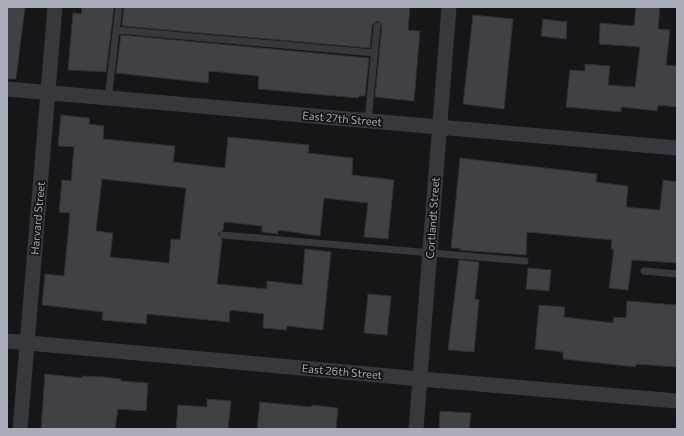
<!DOCTYPE html>
<html>
<head>
<meta charset="utf-8">
<style>
  body { margin:0 }
  #map { position:relative; width:684px; height:436px; overflow:hidden; background:#161618; font-family:Commissioner,sans-serif }
  canvas { display:block }
  .frame { position:absolute; inset:0; border:8px solid #a8adb8; pointer-events:none }
</style>
</head>
<body>
<div id="map">
<canvas width="684" height="436"></canvas>
<div class="frame"></div>
</div>
<script>
const ctx = document.querySelector('canvas').getContext('2d');
ctx.lineJoin = 'round';
function fill(path, color) {
  ctx.fillStyle = color;
  ctx.fill(path, 'evenodd');
}
function toPath(rows) {
  const path = new Path2D();
  for (const r of rows) {
    path.moveTo(r[0], r[1]);
    for (let i = 2; i < r.length; i += 2) path.lineTo(r[i], r[i + 1]);
  }
  return path;
}
function trace(path, color, width, dash) {
  ctx.strokeStyle = color;
  ctx.lineWidth = width;
  ctx.lineCap = dash ? 'butt' : 'round';
  ctx.setLineDash(dash || []);
  ctx.stroke(path);
}
function label(font, color, halo, rows, align = 'center') {
  ctx.font = font + ' Commissioner,sans-serif';
  ctx.lineWidth = 3.5;
  ctx.setLineDash([]);
  ctx.textBaseline = 'middle';
  ctx.strokeStyle = halo;
  ctx.fillStyle = color;
  for (const [text, x, y, turn = 0] of rows) {
    ctx.save();
    ctx.translate(x, y);
    ctx.rotate((+turn || 0) * Math.PI / 180);
    ctx.textAlign = isNaN(turn) ? turn : align;
    if (halo) ctx.strokeText(text, 0, 0);
    ctx.fillText(text, 0, 0);
    ctx.restore();
  }
}
const building = toPath([
  [7,7,25,7,16,79,7,79,7,7],
  [82,7,114,7,106,72,68,70,73,13,81,14,82,7],
  [124,7,410,7,408,30,420,31,414,101,375,97,382,26,378,21,375,22,372,25,370,48,122,26,124,7],
  [636,7,660,7,658,29,670,30,666,65,677,66,677,107,658,105,657,111,621,107,621,112,566,107,570,70,585,71,585,64,610,66,608,85,635,87,640,47,599,44,600,23,634,26,636,7],
  [473,15,513,19,504,109,463,104,473,15],
  [543,19,567,22,566,39,541,36,543,19],
  [121,35,369,58,365,96,359,96,358,98,258,89,259,76,209,71,208,83,116,73,121,35],
  [61,115,90,118,89,124,104,126,103,139,175,146,173,162,225,168,228,137,309,145,308,153,353,158,352,175,394,180,388,239,364,237,368,203,324,198,320,236,278,230,278,234,262,232,262,226,224,222,223,230,218,234,222,240,217,284,267,289,267,281,302,285,305,249,331,252,323,330,287,326,286,330,263,328,264,314,230,310,229,322,147,314,146,324,102,320,103,312,42,305,45,274,64,276,70,213,59,212,62,180,71,181,74,147,58,146,61,115],
  [102,179,186,188,180,240,171,239,169,263,110,257,113,233,96,231,102,179],
  [460,158,597,174,596,182,628,186,626,207,660,210,663,180,677,182,677,263,632,260,628,290,609,288,614,249,611,249,612,240,527,232,526,255,460,250,460,248,451,248,460,158],
  [459,260,479,262,475,299,479,300,474,352,448,350,459,260],
  [528,268,551,270,549,291,526,289,528,268],
  [368,294,391,296,387,335,364,333,368,294],
  [627,301,677,305,676,367,636,364,636,367,563,359,563,352,535,349,539,305,565,307,564,317,613,323,614,317,626,318,627,301],
  [45,374,82,378,82,376,104,377,121,379,121,381,148,383,146,411,118,409,115,429,41,429,45,374],
  [207,399,231,401,228,429,176,429,178,405,207,407,207,399],
  [260,402,311,407,312,405,338,408,336,429,257,429,260,402],
  [440,411,471,413,469,429,439,429,440,411]
]);
const service = toPath([
  [116,30,374,53],
  [108,99,119,7],
  [368,121,377,26],
  [223,235,525,261],
  [644,271,677,274]
]);
const minor = toPath([
  [7,89,677,148],
  [7,341,421,379,677,401],
  [20,429,55,7],
  [416,429,449,7]
]);
const streetNames = [
  ["East 27th Street",342,119,5],
  ["Harvard Street",38,218,-85],
  ["Cortlandt Street",433,218,-86],
  ["East 26th Street",342,372,5]
];
fill(building, '#404145');
trace(building, '#303034', 1);
trace(service, '#37383d', 7);
trace(minor, '#37383d', 15);
label('11px', '#a8adb8', '#111113', streetNames);
</script>
</body>
</html>
